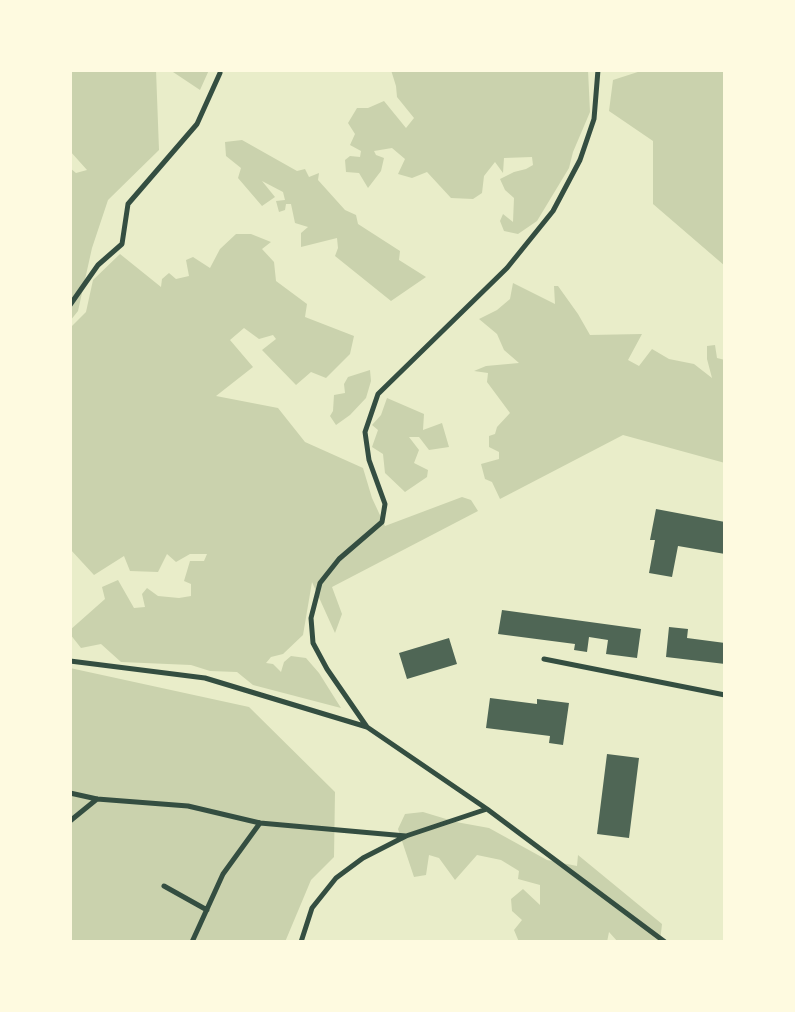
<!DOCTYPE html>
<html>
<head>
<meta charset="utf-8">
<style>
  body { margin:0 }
  #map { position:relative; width:795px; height:1012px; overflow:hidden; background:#e9edc9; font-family:"Alegreya Sans",sans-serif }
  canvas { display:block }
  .frame { position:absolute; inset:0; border:72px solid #fefae0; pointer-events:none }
</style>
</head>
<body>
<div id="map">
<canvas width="795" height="1012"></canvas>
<div class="frame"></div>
</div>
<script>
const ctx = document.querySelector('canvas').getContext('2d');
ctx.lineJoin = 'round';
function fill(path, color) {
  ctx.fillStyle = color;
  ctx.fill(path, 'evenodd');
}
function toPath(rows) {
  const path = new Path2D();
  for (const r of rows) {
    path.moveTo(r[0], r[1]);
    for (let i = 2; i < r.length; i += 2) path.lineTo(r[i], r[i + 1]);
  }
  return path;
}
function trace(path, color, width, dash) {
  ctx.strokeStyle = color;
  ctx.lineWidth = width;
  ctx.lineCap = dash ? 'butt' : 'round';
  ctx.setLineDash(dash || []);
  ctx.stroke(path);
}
const green = toPath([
  [70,70,156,70,159,150,108,200,92,248,78,311,70,321,70,227,72,225,70,223,70,168,76,173,87,170,70,151],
  [170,70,209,70,200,90],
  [391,70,588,70,590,112,573,152,569,168,537,221,518,234,504,231,500,221,503,214,513,222,514,198,505,190,500,179,514,172,526,169,533,165,532,157,504,158,503,173,495,162,484,176,482,193,473,199,451,198,427,172,412,178,398,174,405,159,392,148,374,151,376,155,384,158,381,171,368,188,359,173,346,172,345,160,350,156,360,157,361,151,350,145,355,134,348,123,357,108,368,108,384,101,406,128,414,118,397,97,396,86],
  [644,70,725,70,725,266,653,204,653,141,609,111,613,80],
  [242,140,297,171,305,169,309,177,319,173,318,180,345,210,356,215,358,224,400,251,399,260,426,277,391,301,335,256,338,248,337,238,301,247,301,233,308,227,295,223,291,204,286,204,285,210,279,212,276,201,285,200,283,192,262,181,275,197,262,206,238,178,241,168,226,156,225,142],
  [236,234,251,234,271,242,262,249,274,262,276,281,307,304,305,317,354,336,350,354,326,378,311,372,296,385,262,350,276,339,273,335,259,339,244,328,230,340,253,367,216,396,278,408,305,442,363,468,372,498,385,526,462,497,471,500,478,511,332,587,342,614,335,633,312,582,303,635,283,654,271,657,266,663,273,664,281,672,284,662,291,656,306,658,319,673,341,708,253,685,237,672,210,671,191,665,121,662,101,644,81,648,70,634,70,630,105,599,102,587,118,580,134,608,145,607,142,594,147,588,158,596,179,598,191,596,191,584,184,581,190,561,204,561,207,554,190,554,176,562,167,554,158,572,130,571,124,556,94,575,70,549,70,328,86,312,93,280,120,254,161,287,162,279,169,273,176,279,189,276,186,260,193,257,210,268,220,249],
  [513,283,555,304,554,286,558,286,578,314,590,335,642,334,628,360,639,366,652,349,669,359,694,364,712,378,707,359,707,346,715,345,717,358,725,360,725,463,623,435,500,499,492,482,485,479,481,464,499,459,499,452,489,447,489,436,495,434,497,427,510,413,487,382,488,373,474,371,486,366,519,363,504,350,497,334,479,319,497,310,510,299],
  [370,370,371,381,366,398,350,415,336,425,330,416,333,411,334,395,345,393,344,384,348,377],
  [387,398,424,414,423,430,442,423,449,447,429,450,419,437,409,437,419,450,414,463,428,470,427,477,405,492,385,473,383,454,372,447,378,430,372,425,381,415],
  [70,668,249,707,335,792,334,857,311,880,285,942,70,942],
  [423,812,456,822,489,828,547,860,577,866,578,855,662,924,660,942,618,942,609,932,607,942,519,942,514,930,522,920,512,911,511,899,523,889,540,905,540,885,518,879,519,871,501,860,477,855,455,880,439,858,429,855,426,875,414,877,398,829,405,814]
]);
const building = toPath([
  [656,509,725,522,725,554,678,546,672,577,649,573,655,540,650,540],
  [502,610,641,629,637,658,606,654,608,640,589,637,587,652,574,650,575,644,498,634],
  [669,627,688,629,687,638,725,643,725,664,666,657],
  [449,638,457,664,407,679,399,653],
  [490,698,537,704,537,699,569,703,563,745,549,743,550,736,486,728],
  [607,754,639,758,629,838,597,834]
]);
const service = toPath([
  [70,305,98,265,122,244,128,204,197,124,220,73],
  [544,659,725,695],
  [70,661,205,678,367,727,487,809,665,942],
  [367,727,327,669,313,643,311,618,320,583,339,559,382,522,385,504,369,460,365,432,378,394,507,268,553,211,580,160,594,119,598,70],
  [70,793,97,799,188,806,260,823,406,836],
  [70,821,97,799],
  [164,886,207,910],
  [192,942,223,874,260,823],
  [301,942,312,908,336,878,363,858,406,836,487,809]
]);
fill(green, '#cad2ad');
fill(building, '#4f6655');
trace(service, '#344e41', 5);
</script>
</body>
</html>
